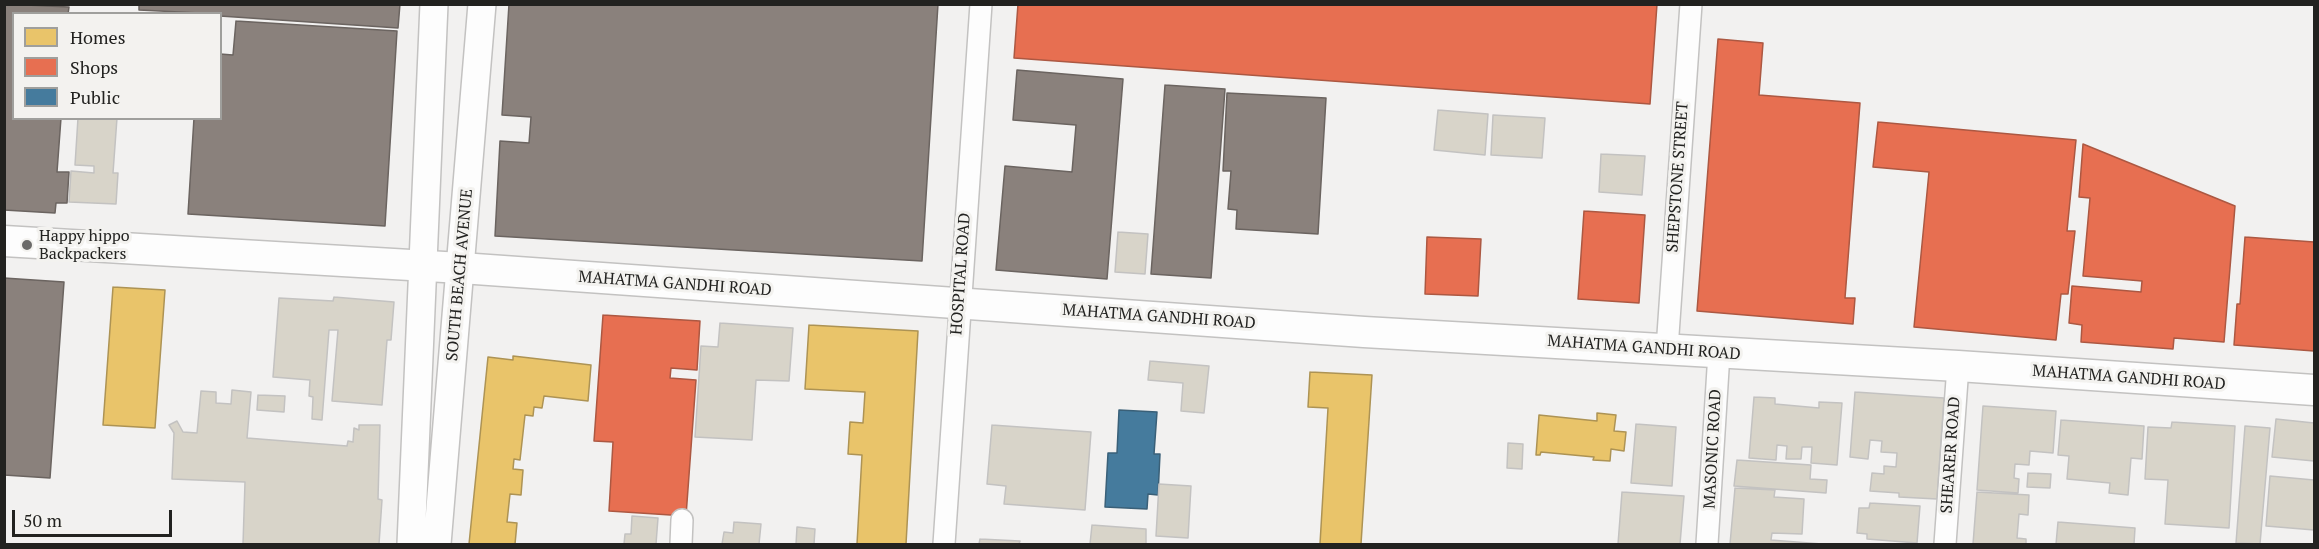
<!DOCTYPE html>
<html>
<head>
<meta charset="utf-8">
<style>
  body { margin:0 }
  #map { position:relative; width:2319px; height:549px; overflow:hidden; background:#f2f1f0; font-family:"PT Serif",serif }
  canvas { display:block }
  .frame { position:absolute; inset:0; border:6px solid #222220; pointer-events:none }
  .legend { position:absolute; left:12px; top:12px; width:210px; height:108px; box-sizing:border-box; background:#f3f2ef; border:2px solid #9f9f9c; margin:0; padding:8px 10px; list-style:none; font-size:18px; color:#222220 }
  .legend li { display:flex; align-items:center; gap:12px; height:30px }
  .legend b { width:30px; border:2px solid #9f9f9c }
  .scale { position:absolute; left:12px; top:510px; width:160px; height:27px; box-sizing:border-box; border:3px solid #222220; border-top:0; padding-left:8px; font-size:18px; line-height:21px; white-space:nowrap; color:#222220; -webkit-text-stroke:4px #f3f2ef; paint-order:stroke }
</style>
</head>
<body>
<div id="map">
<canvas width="2319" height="549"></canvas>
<div class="frame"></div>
<ul class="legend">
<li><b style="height:16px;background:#e9c46a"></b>Homes</li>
<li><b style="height:16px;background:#e76f51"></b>Shops</li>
<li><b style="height:16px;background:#457b9d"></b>Public</li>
</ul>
<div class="scale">50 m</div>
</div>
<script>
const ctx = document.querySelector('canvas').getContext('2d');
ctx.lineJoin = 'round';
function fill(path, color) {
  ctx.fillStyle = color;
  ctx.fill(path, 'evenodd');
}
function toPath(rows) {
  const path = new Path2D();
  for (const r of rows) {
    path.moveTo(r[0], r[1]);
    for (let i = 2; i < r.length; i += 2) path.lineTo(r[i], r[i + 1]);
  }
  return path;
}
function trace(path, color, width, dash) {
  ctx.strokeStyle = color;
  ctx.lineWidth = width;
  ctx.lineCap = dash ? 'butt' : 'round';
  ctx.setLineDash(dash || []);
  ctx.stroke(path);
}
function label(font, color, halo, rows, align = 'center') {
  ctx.font = font + ' "PT Serif",serif';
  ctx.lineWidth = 6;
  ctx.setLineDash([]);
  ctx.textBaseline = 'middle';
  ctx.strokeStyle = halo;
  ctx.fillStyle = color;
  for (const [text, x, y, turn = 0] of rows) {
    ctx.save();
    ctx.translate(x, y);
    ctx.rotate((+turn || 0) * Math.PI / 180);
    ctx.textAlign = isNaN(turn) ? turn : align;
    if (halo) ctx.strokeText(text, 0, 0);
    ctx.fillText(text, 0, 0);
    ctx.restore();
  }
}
const homes = toPath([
  [113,287,165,290,155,428,103,425,113,287],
  [809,325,918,331,906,544,857,544,862,455,848,454,850,422,863,423,865,392,805,389,809,325],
  [513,356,591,365,588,401,544,396,542,408,534,407,533,416,525,415,520,460,514,459,513,469,523,470,521,495,510,494,507,522,517,523,515,544,469,544,488,357,513,360,513,356],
  [1310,372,1372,375,1361,544,1320,544,1328,408,1308,407,1310,372],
  [1597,413,1616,415,1614,431,1626,432,1624,451,1611,449,1610,461,1593,460,1594,457,1541,452,1540,455,1536,455,1539,415,1597,421,1597,413]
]);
const shops = toPath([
  [1018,4,1657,4,1650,104,1014,58,1018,4],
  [1718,39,1763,43,1759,95,1860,103,1845,298,1855,298,1853,324,1697,311,1718,39],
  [1878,122,2076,140,2067,231,2075,231,2068,294,2061,294,2056,340,1914,327,1929,172,1873,167,1878,122],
  [2083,144,2235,206,2224,342,2174,338,2173,349,2081,342,2082,325,2069,323,2072,286,2141,292,2142,281,2083,276,2090,198,2079,197,2083,144],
  [1584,211,1645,215,1639,303,1578,299,1584,211],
  [1427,237,1481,239,1478,296,1425,294,1427,237],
  [2245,237,2314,242,2314,351,2234,345,2237,304,2240,304,2245,237],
  [603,315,700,321,697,370,671,368,670,378,696,380,686,516,609,511,613,442,594,441,603,315]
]);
const public = toPath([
  [1119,410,1157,412,1154,454,1160,454,1158,495,1148,494,1147,509,1105,507,1108,453,1117,453,1119,410]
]);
const industry = toPath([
  [4,4,69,7,68,14,14,14,14,118,61,118,57,172,69,172,67,203,56,203,55,213,4,210,4,4],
  [139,4,400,4,398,28,220,16,220,14,139,10,139,4],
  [509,4,938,4,922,261,495,236,500,141,529,143,531,117,502,115,509,4],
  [236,21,397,31,385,226,188,214,194,118,220,118,220,54,233,55,236,21],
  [1017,70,1123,79,1107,279,996,270,1005,166,1072,172,1076,125,1013,120,1017,70],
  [1165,85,1225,89,1211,278,1151,274,1165,85],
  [1227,93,1326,98,1318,234,1236,229,1237,210,1228,209,1231,171,1223,171,1227,93],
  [4,278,64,282,50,478,4,475,4,278]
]);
const building = toPath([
  [1438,110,1488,114,1485,155,1434,150,1438,110],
  [1493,115,1545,118,1542,158,1491,155,1493,115],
  [78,118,117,118,113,173,118,173,116,204,69,202,71,171,94,173,94,166,75,165,78,118],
  [1601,154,1645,156,1642,195,1599,192,1601,154],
  [1118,232,1148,234,1145,274,1115,272,1118,232],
  [334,297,394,302,391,340,387,340,382,405,332,401,338,330,329,330,322,420,312,419,313,397,309,396,310,380,273,377,279,298,333,301,334,297],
  [720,323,793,328,789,381,756,380,752,440,695,437,701,346,718,347,720,323],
  [1150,361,1209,366,1204,413,1181,411,1183,383,1148,380,1150,361],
  [232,390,251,392,247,438,347,446,348,441,353,442,354,428,359,430,359,425,380,425,378,499,382,500,379,544,243,544,245,482,172,479,174,433,169,425,177,421,183,432,197,433,201,391,216,392,216,403,231,404,232,390],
  [1855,392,1944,398,1937,499,1899,497,1899,493,1870,491,1872,473,1884,474,1884,466,1896,467,1897,453,1881,452,1882,441,1870,440,1868,459,1850,457,1855,392],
  [258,395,285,396,284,412,257,410,258,395],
  [1754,397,1775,398,1775,404,1819,408,1819,402,1842,403,1837,465,1811,463,1812,447,1802,447,1801,459,1786,459,1787,446,1777,445,1776,460,1749,458,1754,397],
  [1983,406,2056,411,2053,453,2030,451,2029,465,2015,464,2014,478,2019,479,2018,493,1977,490,1983,406],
  [2276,419,2314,423,2314,461,2272,457,2276,419],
  [2061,420,2144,426,2142,459,2131,458,2128,495,2109,493,2110,483,2067,479,2069,456,2058,455,2061,420],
  [2172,422,2235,426,2229,528,2165,524,2168,480,2145,479,2148,427,2171,428,2172,422],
  [1636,424,1676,427,1672,486,1631,483,1636,424],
  [992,425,1091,432,1085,510,1004,504,1006,486,987,484,992,425],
  [2245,426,2270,428,2260,544,2236,543,2245,426],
  [1508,443,1523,444,1522,469,1507,468,1508,443],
  [1737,460,1811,465,1810,479,1827,480,1826,493,1734,486,1737,460],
  [2028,473,2051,474,2050,488,2027,487,2028,473],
  [2270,476,2314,480,2314,530,2266,526,2270,476],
  [1159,484,1191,486,1188,538,1156,536,1159,484],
  [1735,488,1775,490,1774,497,1804,499,1802,534,1772,533,1771,540,1822,544,1730,544,1735,488],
  [1622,492,1684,496,1680,544,1618,544,1622,492],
  [1977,492,2029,495,2028,515,2019,514,2017,538,2026,539,2026,544,1973,544,1977,492],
  [1870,503,1920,506,1917,543,1867,539,1867,534,1857,533,1859,508,1869,508,1870,503],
  [632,516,658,518,656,544,624,544,625,534,631,534,632,516],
  [734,522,761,524,759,544,722,544,724,532,733,533,734,522],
  [2058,522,2135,528,2134,544,2056,544,2058,522],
  [1092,525,1146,529,1146,544,1090,544,1092,525],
  [797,527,815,529,814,544,796,544,797,527],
  [980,539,1020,541,1019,544,979,544,980,539]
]);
const minor = toPath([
  [1667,349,1691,4],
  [681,544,682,520],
  [944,544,981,4],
  [1707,544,1719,353],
  [1945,544,1958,366]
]);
const tertiary = toPath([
  [411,544,434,4],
  [437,544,482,4]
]);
const secondary = toPath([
  [4,241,461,268,1364,332,1958,366,2314,390]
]);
const markers = [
  [27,245,6,"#6b6a69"]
];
const streetNames = [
  ["SHEPSTONE STREET",1678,177,-86],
  ["HOSPITAL ROAD",961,274,-86],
  ["SOUTH BEACH AVENUE",460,275,-85],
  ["MAHATMA GANDHI ROAD",675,284,4],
  ["MAHATMA GANDHI ROAD",1159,317,4],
  ["MAHATMA GANDHI ROAD",1644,348,4],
  ["MAHATMA GANDHI ROAD",2129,378,4],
  ["MASONIC ROAD",1713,449,-87],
  ["SHEARER ROAD",1951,455,-86]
];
const poiNames = [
  ["Happy hippo",39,236],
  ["Backpackers",39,254]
];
fill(homes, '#e9c46a');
trace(homes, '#ad9354', 1.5);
fill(shops, '#e76f51');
trace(shops, '#ac5842', 1.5);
fill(public, '#457b9d');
trace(public, '#3a6078', 1.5);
fill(industry, '#8a817c');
trace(industry, '#6b6460', 1.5);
fill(building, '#d8d4c9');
trace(building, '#c3c2c1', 1.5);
trace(minor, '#c3c2c1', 24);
trace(tertiary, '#c3c2c1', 30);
trace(secondary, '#c3c2c1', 33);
trace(minor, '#fdfdfd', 21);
trace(tertiary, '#fdfdfd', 27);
trace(secondary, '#fdfdfd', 30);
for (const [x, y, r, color] of markers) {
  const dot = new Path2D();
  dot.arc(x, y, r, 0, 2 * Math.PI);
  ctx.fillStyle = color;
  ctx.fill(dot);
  trace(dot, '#f3f2ef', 2);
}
label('16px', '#222220', '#f3f2ef', streetNames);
label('16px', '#222220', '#f3f2ef', poiNames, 'left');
</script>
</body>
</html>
